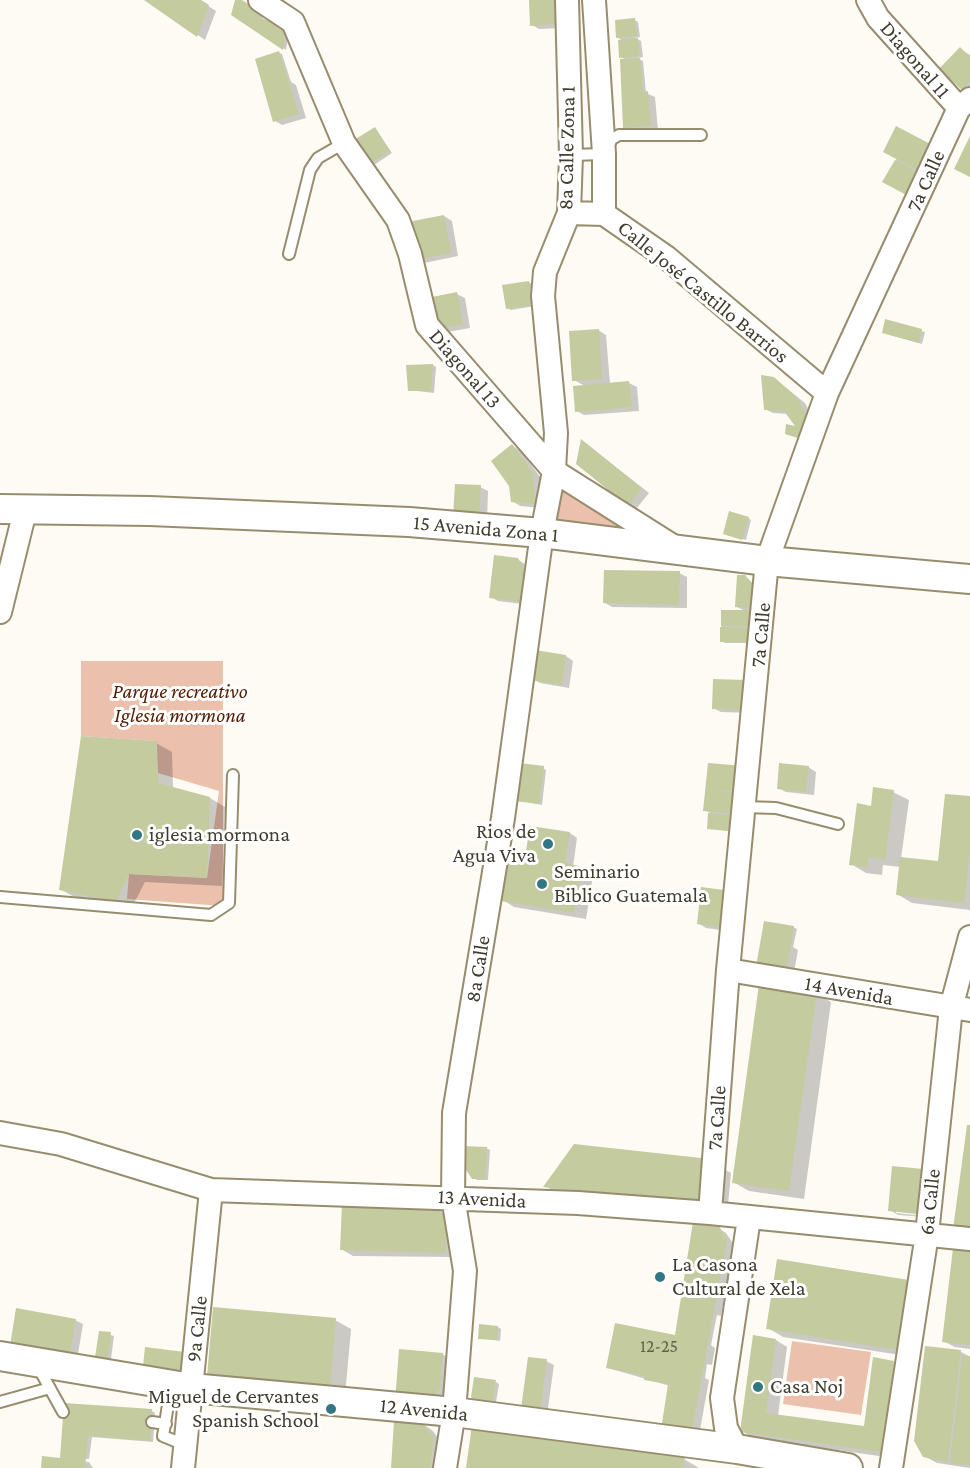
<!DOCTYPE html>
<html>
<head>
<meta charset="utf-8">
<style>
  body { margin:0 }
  canvas { display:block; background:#fdfbf4 }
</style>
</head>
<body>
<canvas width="970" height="1468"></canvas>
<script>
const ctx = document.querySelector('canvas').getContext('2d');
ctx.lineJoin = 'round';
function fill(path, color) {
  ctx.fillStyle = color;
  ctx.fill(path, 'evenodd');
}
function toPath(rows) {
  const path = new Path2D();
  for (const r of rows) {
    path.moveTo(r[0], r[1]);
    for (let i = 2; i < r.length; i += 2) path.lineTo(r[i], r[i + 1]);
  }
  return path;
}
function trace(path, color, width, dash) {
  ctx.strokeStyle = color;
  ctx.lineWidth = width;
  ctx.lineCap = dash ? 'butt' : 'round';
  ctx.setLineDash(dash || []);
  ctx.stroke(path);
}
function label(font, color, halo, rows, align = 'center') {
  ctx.font = font + ' "Crimson Pro",serif';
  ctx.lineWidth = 6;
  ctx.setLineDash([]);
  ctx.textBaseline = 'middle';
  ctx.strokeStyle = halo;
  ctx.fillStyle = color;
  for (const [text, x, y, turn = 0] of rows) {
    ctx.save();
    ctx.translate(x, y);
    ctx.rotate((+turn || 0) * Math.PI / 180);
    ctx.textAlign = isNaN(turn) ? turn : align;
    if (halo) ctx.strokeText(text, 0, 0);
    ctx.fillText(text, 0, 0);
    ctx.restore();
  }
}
const green = toPath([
  [559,483,625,526,552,525],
  [81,661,223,661,223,906,127,899,129,874,207,878,219,791,158,773,156,741,81,736],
  [792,1341,871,1352,861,1415,783,1404]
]);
const shadow = toPath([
  [148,0,199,0,216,11,205,40],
  [237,0,264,16,263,20,280,23,279,30,289,32,286,50,232,14],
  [530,0,561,0,563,28,539,29,532,25],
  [634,20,638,22,640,37,635,38,641,41,643,57,637,58,643,61,646,93,655,97,658,130,632,132,624,127,626,60,621,57,623,41,618,38],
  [960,49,970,55,970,93,963,89],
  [279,53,282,54,291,82,296,85,306,118,282,125,275,121],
  [375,128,392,153,374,165,371,163],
  [943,153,918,200,884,182,897,158],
  [444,216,452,221,458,256,424,263,417,259],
  [528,282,532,284,535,306,511,310,507,308],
  [457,294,465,298,470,328,442,333,435,329],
  [886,321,925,332,922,344,887,334],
  [598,330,606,335,610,384,629,383,637,387,639,411,584,415,577,411,585,386,574,380],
  [433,365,436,367,434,393,409,390,407,367],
  [774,378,805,403,816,424,809,442,787,433,798,428,789,414,773,413,765,409],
  [582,441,649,493,636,509,629,505],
  [512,446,520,450,541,478,542,508,520,506,512,501],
  [480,487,488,491,487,521,462,520],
  [748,518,751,520,746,540,728,535],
  [517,559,525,564,534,580,531,605,498,601,491,597],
  [679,573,687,577,687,608,612,607,605,603],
  [748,579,755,586,757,643,725,643,721,641,722,611,745,611,737,607],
  [566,656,573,661,569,688,540,683,533,679],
  [715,680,751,713,721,712,713,708],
  [156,743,172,752,173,788,210,798,225,807,222,886,145,882,131,909,76,898,60,889],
  [710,765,745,768,741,833,708,828,710,813,705,810],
  [808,767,816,772,814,795,786,792,778,788],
  [543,768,546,770,542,805,516,800],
  [893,792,909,800,901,859,939,863,970,798,970,910,912,903,897,894,900,867,883,865,882,875,866,873,851,864,872,807],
  [570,833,577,838,573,867,593,875,586,919,514,907,503,900,526,858],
  [732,893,735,932,706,928,698,923],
  [793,927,797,929,793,947,798,950,793,978,772,974],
  [816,993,831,1002,804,1199,749,1191,733,1182],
  [486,1148,490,1150,488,1180,477,1180,474,1178],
  [710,1161,731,1173,727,1216,566,1198,545,1186],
  [894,1167,932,1171,940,1175,937,1205,925,1217,898,1215,890,1210],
  [896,1210,925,1213,925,1216,896,1213],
  [436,1208,444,1213,453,1257,353,1256,341,1249],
  [718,1228,726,1233,734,1245,721,1316,717,1315,711,1345,715,1348,712,1365,707,1364,705,1378,709,1380,700,1430,694,1437,670,1386,608,1368,676,1337],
  [970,1251,970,1349,955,1347,943,1341],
  [915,1283,930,1291,920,1358,783,1337,768,1328],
  [75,1320,83,1324,76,1366,18,1356],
  [335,1320,351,1329,345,1396,224,1384],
  [498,1327,501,1329,500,1341,479,1338],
  [100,1332,114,1336,110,1367,99,1365],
  [776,1340,787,1347,778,1416,865,1428,894,1362,905,1369,893,1458,753,1438,742,1431],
  [926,1347,961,1352,970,1357,970,1468,937,1463,924,1456],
  [400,1351,442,1354,450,1359,447,1394,436,1408],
  [546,1361,554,1365,547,1415,530,1413],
  [496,1382,499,1384,495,1408,482,1406],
  [66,1404,152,1411,155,1413,153,1442,92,1437,89,1459,63,1457],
  [424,1425,432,1430,442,1443,439,1457,434,1456,433,1468,392,1468],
  [44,1458,89,1462,93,1468,43,1468],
  [684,1459,699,1468,468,1468]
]);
const building = toPath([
  [144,0,201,0,209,5,197,37],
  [235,0,242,0,262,13,260,19,277,20,276,28,286,29,283,50,231,15],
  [529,0,554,0,555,24,530,26],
  [635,18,637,36,616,38,615,20],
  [638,38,640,56,619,58,618,40],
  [960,47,970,57,970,81,962,90,939,69],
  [279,51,299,114,273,122,255,59],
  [640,58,643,92,648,91,651,126,623,128,620,59],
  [896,126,936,147,923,173,883,152],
  [375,127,390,151,369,164,354,140],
  [970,136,970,177,954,169],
  [895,160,922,174,910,197,882,182],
  [444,215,451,253,415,260,408,222],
  [529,281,533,305,506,309,502,285],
  [457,292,463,324,433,330,427,298],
  [885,319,922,329,919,343,882,333],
  [599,329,602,379,572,381,569,331],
  [433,364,431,391,408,391,406,365],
  [761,375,774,377,797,398,809,419,801,439,785,434,786,424,795,426,784,411,764,410],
  [629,381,632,407,575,412,573,386],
  [581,439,642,488,628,506,576,464],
  [512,444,533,473,535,504,511,502,509,486,491,461],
  [455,484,481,485,479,518,453,516],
  [729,511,749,517,742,540,723,534],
  [494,555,518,558,527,575,523,602,489,598],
  [604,570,680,571,679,605,603,603],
  [737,575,745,575,752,583,751,608,735,607],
  [721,610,755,610,755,626,721,626],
  [720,627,754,628,754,642,720,642],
  [535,650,566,655,562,685,531,680],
  [713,679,745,680,743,710,712,709],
  [81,736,157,741,158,783,210,797,207,878,129,874,116,902,59,890],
  [519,763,544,766,539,804,515,801],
  [708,763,745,766,744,792,714,790,742,794,740,814,703,811],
  [779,763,809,766,806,792,777,789],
  [873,787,894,790,885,860,868,857,867,867,849,865,857,803,871,806],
  [945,794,970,796,970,852,964,903,896,895,900,857,938,861],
  [708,813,739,816,738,832,707,829],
  [530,826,570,832,565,863,582,867,574,913,501,901,509,854,525,857],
  [701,887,732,891,727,928,697,924],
  [764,921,794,926,786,975,763,971,757,961],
  [759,984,817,992,789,1191,732,1183],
  [967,1125,970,1125,970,1231,953,1229],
  [574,1144,710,1159,706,1205,543,1187],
  [464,1146,487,1147,485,1179,472,1179,463,1165],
  [892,1166,933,1170,930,1201,917,1214,888,1211],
  [342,1204,437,1207,446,1220,446,1253,340,1250],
  [693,1222,719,1226,727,1240,693,1425,686,1434,661,1430,668,1384,644,1380,645,1376,606,1368,615,1323,675,1335],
  [953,1248,970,1250,970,1345,942,1342],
  [777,1259,915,1281,905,1351,766,1329],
  [213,1307,336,1318,330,1388,207,1376],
  [16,1308,76,1319,68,1363,9,1352],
  [479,1324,498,1326,497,1340,478,1339],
  [99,1331,111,1332,107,1366,94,1364],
  [753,1335,776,1339,766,1413,864,1426,873,1357,894,1361,882,1452,740,1432],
  [925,1346,961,1350,948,1462,923,1457,914,1441],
  [145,1347,185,1352,182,1374,142,1376],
  [399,1349,443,1353,440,1389,428,1404,395,1402],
  [962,1355,970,1356,970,1465,950,1463],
  [528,1357,547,1359,540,1411,521,1409],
  [474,1377,496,1380,492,1407,477,1405,471,1397],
  [64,1403,152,1409,150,1441,88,1436,85,1468,41,1468,42,1456,60,1458],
  [394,1421,424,1424,434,1438,430,1468,391,1468],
  [472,1425,685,1457,683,1468,466,1468]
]);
const service = toPath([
  [571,155,604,154,612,139,619,135,701,135],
  [289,254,310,170,318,158,344,143],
  [744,807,776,808,838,824],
  [0,897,211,915,229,903,233,775],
  [37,1365,63,1412],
  [171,1386,163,1436,185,1445],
  [0,1402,50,1388],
  [152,1422,166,1424]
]);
const minor = toPath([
  [260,0,293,22,344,143,398,220,410,254,427,325,554,471,676,548],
  [594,0,604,154,604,214],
  [868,0,878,18,959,108],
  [569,213,604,214,666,257,827,393],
  [0,612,25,511],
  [728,970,970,1010],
  [0,1133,61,1144,211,1190,578,1203,710,1213,970,1239],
  [710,1213,728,970,767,561,827,393,959,108,970,99],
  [737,1449,726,1428,722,1398,749,1218],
  [183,1468,211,1190],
  [445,1468,454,1412,465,1271,453,1197,454,1113,503,818,542,533,554,471,556,433,543,296,545,272,569,213,571,155,567,0],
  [891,1468,927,1234,951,1008,970,937]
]);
const tertiary = toPath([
  [0,509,150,511,409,522,542,533,767,561,970,579],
  [0,1356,191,1388,454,1412,737,1449,848,1468]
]);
const markers = [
  [137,835,6,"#317784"],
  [548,844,6,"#317784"],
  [542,884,6,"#317784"],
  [660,1277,6,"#317784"],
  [758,1387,6,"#317784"],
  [331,1409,6,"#317784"]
];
const numberNames = [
  ["12-25",659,1346]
];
const streetNames = [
  ["Diagonal 11",915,60,49],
  ["8a Calle Zona 1",567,148,-89],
  ["7a Calle",926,181,-66],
  ["Calle José Castillo Barrios",703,292,39],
  ["Diagonal 13",465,369,49],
  ["15 Avenida Zona 1",486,529,5],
  ["7a Calle",761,635,-85],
  ["8a Calle",478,969,-81],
  ["14 Avenida",849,991,10],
  ["7a Calle",717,1118,-86],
  ["13 Avenida",482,1199,3],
  ["6a Calle",930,1202,-84],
  ["9a Calle",197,1329,-84],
  ["12 Avenida",424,1410,6]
];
const parkNames = [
  ["Parque recreativo",180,692],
  ["Iglesia mormona",180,716]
];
const poiNames = [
  ["Rios de",536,832,"right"],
  ["Agua Viva",536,856,"right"],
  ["iglesia mormona",149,835],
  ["Seminario",554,872],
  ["Biblico Guatemala",554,896],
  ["La Casona",672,1265],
  ["Cultural de Xela",672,1289],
  ["Casa Noj",770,1387],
  ["Miguel de Cervantes",319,1397,"right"],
  ["Spanish School",319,1421,"right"]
];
fill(green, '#ebc0ad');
fill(shadow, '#0003');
fill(building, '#c3cb9f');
trace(service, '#978d6e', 14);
trace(minor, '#978d6e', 26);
trace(tertiary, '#978d6e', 32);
trace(service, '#fff', 10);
trace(minor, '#fff', 22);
trace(tertiary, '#fff', 28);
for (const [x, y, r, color] of markers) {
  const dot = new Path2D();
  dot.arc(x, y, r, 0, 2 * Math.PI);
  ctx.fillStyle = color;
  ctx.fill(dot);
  trace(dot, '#fff', 2);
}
label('18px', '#61604b', null, numberNames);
label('21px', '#403c2f', '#fff', streetNames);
label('italic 21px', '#521c00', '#fff', parkNames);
label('21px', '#403c2f', '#fff', poiNames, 'left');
</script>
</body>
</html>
